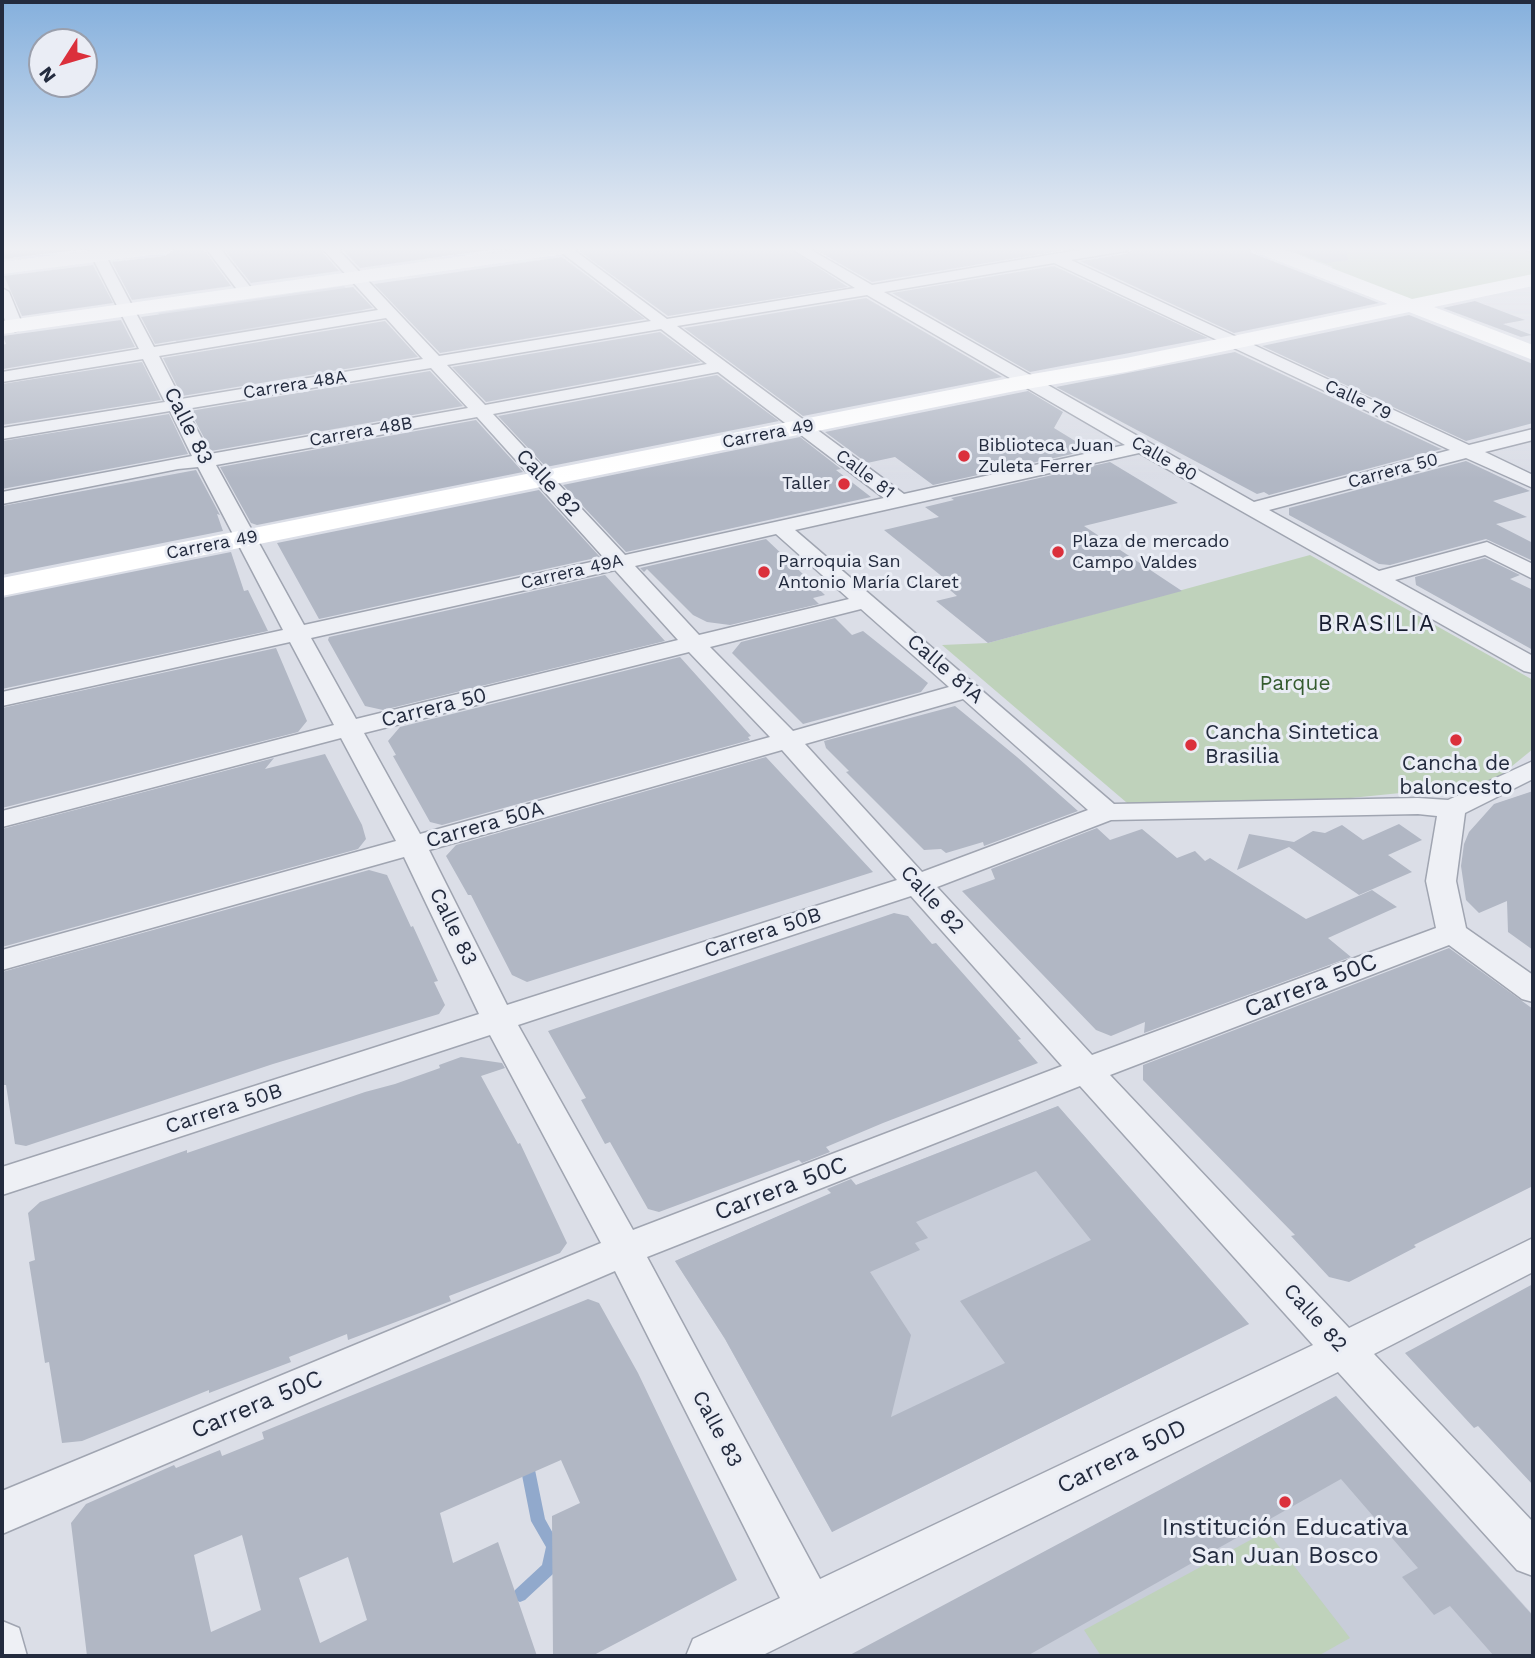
<!DOCTYPE html>
<html>
<head>
<meta charset="utf-8">
<style>
  body { margin:0 }
  #map { position:relative; width:1535px; height:1658px; overflow:hidden; background:#dbdee7; font-family:"Work Sans",sans-serif }
  canvas { display:block }
  .frame { position:absolute; inset:0; border:4px solid #232b3e; pointer-events:none }
  .north { position:absolute; left:28px; top:28px; width:70px; height:70px; box-sizing:border-box; background:#eaedf5; border:2px solid #9a9fac; border-radius:50%; rotate:233deg; font-size:19px; font-weight:700; line-height:28px; text-align:center; color:#232b3e }
  .north::after { content:''; display:block; margin:auto; width:24px; height:32px; background:#db303c; clip-path:polygon(50% 0,100% 100%,50% 72%,0 100%) }
</style>
</head>
<body>
<div id="map">
<canvas width="1535" height="1658"></canvas>
<div class="frame"></div>
<div class="north">N</div>
</div>
<script>
const ctx = document.querySelector('canvas').getContext('2d');
ctx.lineJoin = 'round';
function fill(path, color) {
  ctx.fillStyle = color;
  ctx.fill(path, 'evenodd');
}
function toPath(rows) {
  const path = new Path2D();
  for (const r of rows) {
    path.moveTo(r[0], r[1]);
    for (let i = 2; i < r.length; i += 2) path.lineTo(r[i], r[i + 1]);
  }
  return path;
}
function trace(path, color, width, dash) {
  ctx.strokeStyle = color;
  ctx.lineWidth = width;
  ctx.lineCap = dash ? 'butt' : 'round';
  ctx.setLineDash(dash || []);
  ctx.stroke(path);
}
function label(font, color, halo, rows, align = 'center') {
  ctx.font = font + ' "Work Sans",sans-serif';
  ctx.lineWidth = 6;
  ctx.setLineDash([]);
  ctx.textBaseline = 'middle';
  ctx.strokeStyle = halo;
  ctx.fillStyle = color;
  for (const [text, x, y, turn = 0] of rows) {
    ctx.save();
    ctx.translate(x, y);
    ctx.rotate((+turn || 0) * Math.PI / 180);
    ctx.textAlign = isNaN(turn) ? turn : align;
    if (halo) ctx.strokeText(text, 0, 0);
    ctx.fillText(text, 0, 0);
    ctx.restore();
  }
}
const built = toPath([
  [344,286,367,308,357,314,329,321,177,343,158,313],
  [1058,1106,1249,1324,832,1532,725,1339,675,1261,795,1209],
  [1336,1396,1533,1615,1533,1656,850,1656]
]);
const green = toPath([
  [1268,247,1520,247,1533,252,1533,276,1411,300,1328,269,1333,267,1292,252],
  [1310,555,1533,680,1533,749,1490,784,1291,804,1133,808,942,645,988,643],
  [1267,1531,1350,1638,1318,1656,1101,1656,1084,1630]
]);
const stream = toPath([
  [527,1459,532,1461,534,1465,545,1519,560,1546,553,1574,525,1600,520,1602,515,1600,513,1595,515,1590,542,1565,546,1547,531,1521,520,1465,522,1461,527,1459]
]);
const building = toPath([
  [27,247,85,247,85,249,2,259,2,250],
  [177,247,202,247,231,286,132,300,112,262,165,256],
  [222,247,318,247,339,271,251,283],
  [340,247,510,247,360,268],
  [582,247,787,247,848,287,668,316,579,251],
  [811,247,1083,247,872,282],
  [1135,247,1247,247,1252,253,1379,303,1234,333,1080,261,1126,254],
  [1284,247,1346,247,1348,260,1326,263],
  [562,257,645,319,440,353,374,284],
  [93,265,113,303,22,316,4,276],
  [1054,266,1208,338,1030,372,892,293],
  [353,287,373,308,155,344,141,317],
  [866,298,1002,377,803,416,684,328],
  [1475,301,1525,320,1503,324,1532,335,1521,337,1443,308],
  [1409,315,1533,364,1533,423,1466,441,1262,346],
  [121,320,135,347,3,369,2,345,6,344,3,336],
  [385,321,418,357,182,396,163,358],
  [660,332,701,362,486,402,452,367],
  [1235,352,1439,448,1442,449,1269,495,1264,492,1257,494,1056,387],
  [142,362,161,400,2,425,2,384],
  [430,371,463,406,211,451,190,411],
  [717,375,779,421,546,467,498,416],
  [1028,391,1063,412,1054,428,1090,450,933,485,895,457,867,463,825,432],
  [169,414,188,454,2,489,2,441],
  [476,420,523,472,257,525,251,523,220,467],
  [800,437,841,469,836,470,871,497,626,552,563,485],
  [1466,461,1530,491,1493,501,1527,517,1496,524,1533,543,1533,561,1486,539,1390,565,1379,564,1289,515,1289,508],
  [1110,462,1178,503,1084,526,1182,591,988,643,936,601,957,596,937,579,944,578,884,530,939,517,925,507,954,500,951,498],
  [196,470,220,515,217,514,223,531,2,575,2,506],
  [539,490,600,557,319,619,277,543],
  [766,539,825,595,813,598,819,604,730,625,707,622,693,615,647,569,644,572,640,568],
  [231,552,244,591,248,590,268,631,2,689,2,598],
  [1485,558,1520,575,1510,579,1533,590,1533,650,1416,585,1415,577],
  [605,575,665,641,383,710,365,706,328,640,329,637],
  [835,618,852,635,863,631,928,683,921,692,803,724,732,653,741,642],
  [276,648,307,721,298,732,2,808,2,708],
  [680,657,751,736,748,737,750,740,442,825,430,822,393,756,396,755,388,741,400,727],
  [955,706,1017,757,1078,811,984,846,983,842,946,853,941,849,924,850,846,772,849,771,826,748,824,741],
  [325,754,362,825,366,839,358,849,2,947,2,829,274,758,265,769],
  [766,757,873,872,527,982,512,975,471,895,468,895,446,856,456,845],
  [1533,791,1533,950,1508,932,1507,901,1479,913,1466,900,1461,866,1464,844,1469,832,1494,804],
  [1399,824,1422,840,1388,855,1412,872,1359,895,1289,847,1237,870,1249,834,1294,842,1313,831,1325,833,1342,825,1363,840],
  [1097,828,1110,840,1142,829,1177,858,1195,851,1205,861,1210,858,1306,919,1372,890,1397,907,1328,938,1351,957,1144,1033,1145,1022,1111,1036,1096,1030,962,891,995,879,991,869],
  [369,870,387,875,411,927,413,926,438,981,434,982,445,1005,439,1014,273,1064,26,1146,15,1144,6,1085,2,1085,2,972],
  [894,913,908,916,932,944,936,943,1021,1039,1018,1040,1038,1063,883,1123,826,1147,830,1152,802,1163,799,1160,659,1212,648,1209,610,1142,605,1144,581,1100,586,1098,548,1031],
  [1449,948,1533,1009,1533,1186,1414,1245,1416,1247,1349,1282,1329,1277,1291,1236,1295,1235,1143,1080,1143,1065],
  [461,1057,502,1063,505,1068,481,1076,518,1144,520,1143,567,1243,560,1253,449,1296,451,1301,425,1311,348,1340,347,1334,289,1357,291,1362,209,1393,209,1390,82,1441,62,1443,49,1362,45,1363,29,1262,35,1260,28,1213,40,1202,187,1150,187,1153,365,1092,395,1084,440,1068,439,1065],
  [1058,1106,1249,1324,832,1532,725,1339,675,1261,831,1193,827,1189,851,1179,856,1185],
  [1036,1171,1091,1240,960,1301,1005,1363,891,1417,911,1335,870,1272,920,1250,915,1243,928,1238,916,1222],
  [1533,1284,1533,1485,1478,1426,1474,1428,1405,1353],
  [588,1299,599,1303,638,1373,737,1580,592,1656,553,1656,552,1516,580,1503,561,1460,440,1513,453,1563,498,1542,537,1656,87,1656,71,1523,86,1504,174,1465,176,1468,220,1450,222,1456,264,1439,262,1432],
  [242,1535,261,1610,211,1632,194,1555],
  [348,1557,367,1620,320,1643,299,1578],
  [1336,1396,1533,1616,1533,1656,1494,1656,1450,1606,1434,1615,1402,1577,1418,1568,1341,1479,1027,1656,848,1656]
]);
const street = toPath([
  [87,247,101,247,154,347,378,310,321,247,336,247,439,356,651,321,554,247,570,247,667,319,855,288,789,247,806,247,872,285,1054,254,1101,247,1133,247,1126,251,1071,260,1469,445,1533,429,1533,440,1485,452,1533,475,1533,488,1466,458,1269,510,1379,571,1487,542,1533,564,1533,579,1485,555,1395,580,1533,656,1533,673,1524,671,1139,453,795,530,1114,804,1418,798,1448,800,1533,761,1533,779,1465,813,1456,881,1466,928,1533,975,1533,1002,1522,999,1449,945,1110,1075,1349,1328,1533,1238,1533,1272,1374,1354,1533,1522,1533,1576,1517,1570,1338,1372,761,1656,686,1656,693,1639,780,1598,615,1271,2,1534,2,1491,601,1243,490,1035,2,1195,2,1167,479,1014,404,857,2,970,2,950,396,841,341,738,2,827,2,811,334,725,290,642,2,706,2,692,283,630,198,467,178,469,2,504,2,492,192,456,170,411,2,439,2,428,165,402,143,359,2,382,2,372,139,349,87,247],
  [1054,263,1450,450,1254,502,884,292,1054,263],
  [867,295,1125,445,904,494,677,326,867,295],
  [386,318,423,359,181,399,159,356,386,318],
  [661,329,707,364,485,405,447,365,661,329],
  [431,368,468,408,210,454,186,409,431,368],
  [718,372,884,498,625,555,493,414,718,372],
  [477,417,605,559,304,625,216,465,477,417],
  [776,534,849,599,699,635,635,566,776,534],
  [615,570,678,640,356,719,311,638,615,570],
  [861,609,949,687,793,731,710,647,861,609],
  [689,652,770,737,420,834,364,733,689,652],
  [963,699,1088,810,922,872,805,744,963,699],
  [782,750,897,880,507,1005,429,850,782,750],
  [1418,814,1437,816,1426,881,1436,928,1092,1055,937,887,1111,820,1418,814],
  [911,896,1062,1066,633,1230,518,1025,911,896],
  [1080,1086,1313,1345,820,1579,647,1257,1080,1086],
  [205,247,219,247,255,293,252,296,242,296,205,247],
  [1523,247,1533,247,1533,252,1525,250,1523,247],
  [2,288,9,292,23,326,21,329,15,331,7,326,2,312,2,288],
  [2,1621,19,1628,27,1656,2,1656,2,1621]
]);
const secondary = toPath([
  [120,247,175,247,165,253,2,274,2,262,120,247],
  [529,247,580,247,570,253,2,334,2,321,529,247],
  [1250,247,1277,247,1412,299,1533,274,1533,286,1434,307,1533,345,1533,360,1409,312,1126,372,1015,391,2,596,2,578,1015,377,1126,358,1388,304,1253,251,1250,247]
]);
const markers = [
  [964,456,7,"#db303c"],
  [844,484,7,"#db303c"],
  [1058,552,7,"#db303c"],
  [764,572,7,"#db303c"],
  [1456,740,7,"#db303c"],
  [1191,745,7,"#db303c"],
  [1285,1502,7,"#db303c"]
];
const farStreetnames = [
  ["Carrera 48A",295,385,-9],
  ["Calle 79",1358,400,25],
  ["Carrera 48B",361,432,-10],
  ["Carrera 49",768,434,-11],
  ["Calle 80",1164,459,30],
  ["Carrera 50",1393,471,-15],
  ["Calle 81",865,474,37],
  ["Carrera 49",212,545,-11],
  ["Carrera 49A",572,572,-13]
];
const farPoinames = [
  ["Biblioteca Juan",978,446],
  ["Zuleta Ferrer",978,467],
  ["Taller",830,484,"right"],
  ["Plaza de mercado",1072,542],
  ["Campo Valdes",1072,563],
  ["Parroquia San",778,562],
  ["Antonio María Claret",778,583]
];
const streetNames = [
  ["Calle 83",188,426,63],
  ["Calle 82",548,483,47],
  ["Calle 81A",945,669,41],
  ["Carrera 50",434,708,-14],
  ["Carrera 50A",485,825,-16],
  ["Calle 82",932,900,48],
  ["Calle 83",453,927,64],
  ["Carrera 50B",763,933,-18],
  ["Carrera 50B",224,1109,-18],
  ["Calle 82",1315,1318,48],
  ["Calle 83",717,1429,62]
];
const parkNames = [
  ["Parque",1295,684]
];
const poiNames = [
  ["Cancha Sintetica",1205,733],
  ["Brasilia",1205,757],
  ["Cancha de",1456,764,"center"],
  ["baloncesto",1456,788,"center"]
];
const neighbourhoodNames = [
  ["BRASILIA",1377,624]
];
const nearStreetnames = [
  ["Carrera 50C",1311,986,-21],
  ["Carrera 50C",781,1189,-21],
  ["Carrera 50C",257,1405,-23],
  ["Carrera 50D",1122,1457,-26]
];
const nearPoinames = [
  ["Institución Educativa",1285,1528],
  ["San Juan Bosco",1285,1556]
];
fill(built, '#c8cdd9');
fill(green, '#bfd2bb');
fill(stream, '#91a9cc');
fill(building, '#b1b7c4');
trace(street, '#a0a5b1', 3);
fill(street, '#eef0f5');
fill(secondary, '#fff');
const sky = ctx.createLinearGradient(0, 0, 0, 479);
sky.addColorStop(0, '#85b0dd');
sky.addColorStop(0.52, '#eff0f4');
sky.addColorStop(1, '#eff0f400');
ctx.fillStyle = sky;
ctx.fillRect(0, 0, 1535, 479);
for (const [x, y, r, color] of markers) {
  const dot = new Path2D();
  dot.arc(x, y, r, 0, 2 * Math.PI);
  ctx.fillStyle = color;
  ctx.fill(dot);
  trace(dot, '#eaedf5', 2.5);
}
label('18px', '#232b3e', '#eaedf5', farStreetnames);
label('18px', '#232b3e', '#eaedf5', farPoinames, 'left');
label('21px', '#232b3e', '#eaedf5', streetNames);
label('21px', '#345b2f', '#eaedf5', parkNames);
label('21px', '#232b3e', '#eaedf5', poiNames, 'left');
ctx.letterSpacing = '2px';
label('23px', '#161c2f', '#eaedf5', neighbourhoodNames);
ctx.letterSpacing = '0px';
label('24px', '#232b3e', '#eaedf5', nearStreetnames);
label('24px', '#232b3e', '#eaedf5', nearPoinames);
</script>
</body>
</html>
